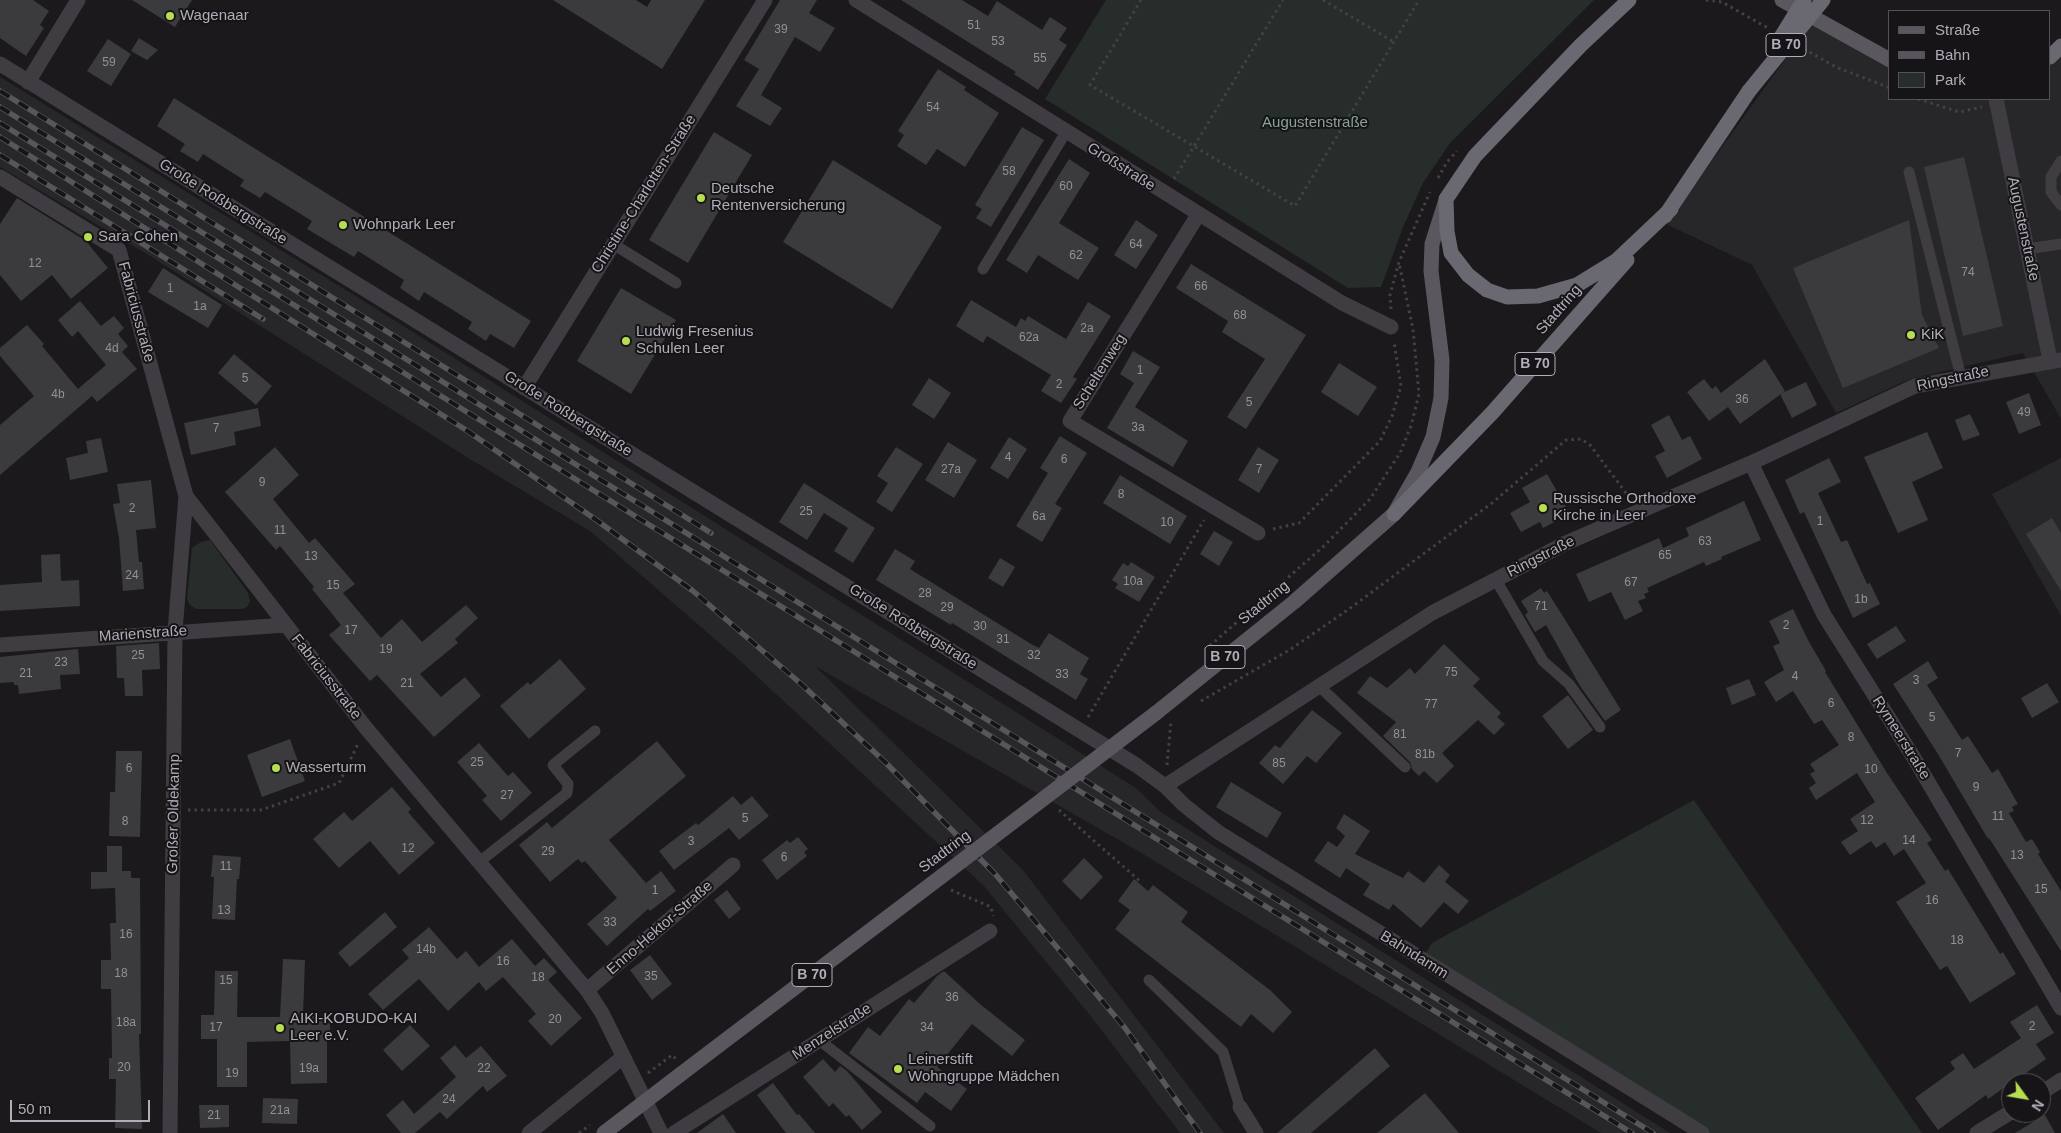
<!DOCTYPE html>
<html>
<head>
<meta charset="utf-8">
<style>
  body { margin:0 }
  #map { position:relative; width:2061px; height:1133px; overflow:hidden; background:#1b191b; font-family:Helvetica,sans-serif }
  canvas { display:block }
  .legend { position:absolute; left:1888px; top:10px; width:162px; height:90px; box-sizing:border-box; background:#161416; border:1px solid #545157; margin:0; padding:6px 9px; list-style:none; font-size:15px; color:#b1adb9 }
  .legend li { display:flex; align-items:center; gap:10px; height:25px }
  .legend b { width:25px; border:1px solid #545157 }
  .north { position:absolute; left:2001px; top:1073px; width:50px; height:50px; box-sizing:border-box; background:#161416; border:1px solid #545157; border-radius:50%; rotate:122deg; font-size:14px; font-weight:700; line-height:20px; text-align:center; color:#b1adb9 }
  .north::after { content:''; display:block; margin:auto; width:18px; height:22px; background:#b7dd50; clip-path:polygon(50% 0,100% 100%,50% 72%,0 100%) }
  .scale { position:absolute; left:10px; top:1100px; width:140px; height:22px; box-sizing:border-box; border:2px solid #b1adb9; border-top:0; padding-left:6px; font-size:15px; line-height:18px; white-space:nowrap; color:#b1adb9; -webkit-text-stroke:4px #161416; paint-order:stroke }
</style>
</head>
<body>
<div id="map">
<canvas width="2061" height="1133"></canvas>
<ul class="legend">
<li><b style="height:6px;background:#5a575e"></b>Straße</li>
<li><b style="height:6px;background:#58565d"></b>Bahn</li>
<li><b style="height:14px;background:#262d2b"></b>Park</li>
</ul>
<div class="north">N</div>
<div class="scale">50 m</div>
</div>
<script>
const ctx = document.querySelector('canvas').getContext('2d');
ctx.lineJoin = 'round';
function fill(path, color) {
  ctx.fillStyle = color;
  ctx.fill(path, 'evenodd');
}
function toPath(rows) {
  const path = new Path2D();
  for (const r of rows) {
    path.moveTo(r[0], r[1]);
    for (let i = 2; i < r.length; i += 2) path.lineTo(r[i], r[i + 1]);
  }
  return path;
}
function trace(path, color, width, dash) {
  ctx.strokeStyle = color;
  ctx.lineWidth = width;
  ctx.lineCap = dash ? 'butt' : 'round';
  ctx.setLineDash(dash || []);
  ctx.stroke(path);
}
function label(font, color, halo, rows, align = 'center') {
  ctx.font = font + ' Helvetica,sans-serif';
  ctx.lineWidth = 4;
  ctx.setLineDash([]);
  ctx.textBaseline = 'middle';
  ctx.strokeStyle = halo;
  ctx.fillStyle = color;
  for (const [text, x, y, turn = 0] of rows) {
    ctx.save();
    ctx.translate(x, y);
    ctx.rotate((+turn || 0) * Math.PI / 180);
    ctx.textAlign = isNaN(turn) ? turn : align;
    if (halo) ctx.strokeText(text, 0, 0);
    ctx.fillText(text, 0, 0);
    ctx.restore();
  }
}
const built = toPath([
  [1814,19,1890,60,1890,99,2050,99,2050,57,2061,47,2061,419,2023,353,1910,379,1836,413,1752,265,1664,223,1696,183],
  [0,77,362,300,1073,748,1136,788,1162,813,1670,1133,1601,1133,1138,851,815,666,1023,870,1224,1133,1180,1133,1093,1019,983,885,738,659,590,531,470,459,150,256,0,167],
  [2061,458,2061,616,1992,494]
]);
const green = toPath([
  [1106,0,1594,0,1450,143,1423,183,1403,227,1381,287,1348,288,1045,99],
  [210,540,248,593,250,601,247,607,242,609,196,609,190,605,187,599,192,548,201,542],
  [1694,800,1922,1133,1708,1133,1423,957,1432,943]
]);
const building = toPath([
  [0,0,33,0,49,11,40,25,44,28,26,56,0,38],
  [132,0,192,0,175,27],
  [553,0,636,0,647,7,651,0,705,0,662,69],
  [780,0,817,0,809,13,835,28,820,52,795,37,761,95,782,108,770,126,736,106,759,69,744,60],
  [901,0,962,0,988,16,997,1,1042,30,1050,17,1067,28,1059,40,1067,45,1038,90,1014,74,1016,72],
  [139,38,158,50,147,60,131,51],
  [108,39,131,54,111,86,87,71],
  [938,69,966,87,964,90,999,113,965,167,937,149,926,165,897,146,904,135,898,131],
  [174,98,531,321,514,348,490,334,486,341,468,329,472,322,424,292,419,301,400,288,404,280,358,251,354,257,307,229,312,221,265,192,260,198,240,186,244,180,203,154,198,162,180,151,185,144,157,126],
  [1022,127,1044,140,991,227,976,218,982,209,975,205],
  [714,132,752,155,688,263,649,240],
  [1964,157,2003,326,1963,336,1924,167],
  [1069,159,1090,173,1059,223,1099,248,1078,280,1038,255,1027,273,1006,260],
  [833,160,942,227,892,309,783,242],
  [17,198,86,241,108,268,71,299,52,275,21,301,0,275,0,224],
  [1136,220,1158,235,1136,269,1114,255],
  [1909,220,1922,315,1939,348,1843,388,1793,268],
  [1191,264,1306,335,1246,429,1227,417,1265,359,1222,332,1228,321,1176,288],
  [163,268,222,305,208,328,148,292],
  [621,288,676,320,631,394,577,361],
  [971,300,1016,327,1021,318,1025,321,1028,316,1066,339,1088,302,1111,316,1073,377,1077,379,1061,403,1041,391,1051,375,987,336,983,343,956,326],
  [80,301,101,326,114,316,124,328,118,334,128,346,122,352,137,369,97,402,92,396,0,475,0,425,34,396,0,356,0,348,27,325,44,344,42,346,78,389,106,365,78,331,72,337,58,320],
  [1133,351,1160,367,1135,407,1188,441,1173,467,1107,428,1134,383,1120,374],
  [234,354,272,386,256,405,218,373],
  [1765,359,1785,391,1740,424,1728,407,1709,421,1687,392,1704,379,1712,389,1716,386,1721,393],
  [1339,363,1377,387,1358,416,1321,392],
  [929,378,951,393,934,419,912,405],
  [1806,382,1817,405,1792,418,1780,394],
  [2029,393,2041,425,2019,434,2006,402],
  [258,408,261,426,234,432,236,445,191,455,184,423],
  [1970,414,1980,435,1963,441,1955,420],
  [1669,415,1682,440,1690,436,1702,459,1667,478,1655,456,1665,451,1651,425],
  [1927,432,1943,468,1912,482,1928,520,1898,533,1864,457],
  [1060,436,1087,453,1055,504,1062,508,1042,542,1016,526,1048,473,1040,468],
  [1009,437,1027,449,1008,479,990,468],
  [101,438,108,472,70,480,66,458,88,453,86,441],
  [948,442,977,460,954,498,925,480],
  [275,447,299,475,273,499,309,543,315,538,355,584,343,593,381,638,402,619,422,642,466,605,478,618,455,639,458,643,420,674,441,697,465,677,481,696,434,737,377,675,370,681,344,652,329,635,341,625,312,589,314,587,280,546,276,550,225,492],
  [896,447,923,464,892,512,876,502,888,483,877,476],
  [1258,447,1279,460,1259,493,1238,480],
  [1829,458,1841,482,1818,493,1841,542,1847,540,1867,584,1870,583,1880,604,1853,618,1804,512,1800,514,1785,480],
  [1547,474,1570,514,1543,528,1540,522,1521,532,1510,513,1530,502,1522,488],
  [1120,475,1187,516,1170,544,1103,503],
  [151,480,156,528,136,530,139,562,142,562,144,589,123,591,119,538,113,504,120,503,117,484],
  [804,483,875,528,853,563,834,551,848,528,824,513,807,540,779,522],
  [1744,501,1761,540,1721,557,1722,559,1706,566,1704,562,1647,588,1649,592,1644,594,1646,598,1638,601,1643,611,1625,620,1611,592,1589,602,1576,574,1659,538,1663,548,1689,536,1686,528],
  [2052,518,2061,533,2061,591,2026,534],
  [1214,531,1233,542,1219,566,1200,554],
  [895,549,915,561,910,569,1031,644,1039,648,1049,633,1089,658,1080,674,1088,679,1076,700,952,623,951,625,876,580],
  [60,554,61,581,79,580,80,606,0,611,0,585,42,582,41,555],
  [1000,558,1015,567,1003,587,988,578],
  [1131,562,1155,577,1139,602,1115,588,1118,584,1112,580,1123,563,1128,566],
  [1541,588,1544,593,1547,591,1564,618,1621,710,1605,721,1580,686,1546,625,1535,632,1525,615,1528,612,1521,601],
  [1793,609,1808,640,1826,671,1825,672,1887,773,1932,840,1927,843,1945,871,1948,869,2000,954,2003,952,2016,974,1970,1003,1947,966,1940,970,1896,902,1926,883,1904,849,1894,856,1885,842,1876,848,1871,841,1850,855,1841,842,1858,831,1850,819,1875,802,1857,773,1816,800,1809,788,1816,783,1810,774,1815,771,1810,764,1839,745,1822,720,1814,724,1793,691,1776,702,1764,682,1784,670,1773,646,1780,643,1769,621],
  [1896,626,1906,641,1877,659,1867,644],
  [159,643,160,669,142,670,143,696,125,696,124,678,117,678,116,646],
  [1444,644,1480,679,1473,686,1501,713,1497,717,1505,724,1494,735,1478,720,1442,753,1454,766,1437,783,1424,771,1419,776,1412,769,1410,762,1383,736,1396,722,1357,693,1370,676,1387,688,1410,668,1415,674],
  [78,649,80,674,60,675,61,689,19,694,18,685,14,685,14,682,0,683,0,657],
  [560,659,586,689,529,739,500,706,528,682,530,685],
  [1928,661,1938,678,1927,685,1962,740,1968,736,1992,773,1998,769,2018,804,2012,807,2014,811,2009,813,2026,842,2032,839,2040,852,2038,854,2061,891,2061,951,1989,838,1988,839,1938,754,1893,684],
  [1749,679,1756,695,1732,705,1726,688],
  [2047,683,2059,702,2032,718,2021,698],
  [1568,695,1593,730,1568,749,1542,716],
  [1312,710,1342,733,1316,763,1307,756,1283,784,1259,763,1275,745,1280,748],
  [290,739,305,781,262,797,247,755],
  [657,741,686,776,609,840,646,883,661,871,676,891,650,911,648,909,607,946,587,924,617,898,585,861,582,863,578,859,550,882,519,845,547,822,552,828],
  [479,743,508,776,513,772,532,793,501,821,482,800,487,796,457,762],
  [116,751,142,751,140,837,109,836,110,792,115,792],
  [1231,782,1282,813,1267,838,1216,807],
  [392,787,411,809,408,812,435,843,399,875,370,841,339,868,313,839,344,812,352,821],
  [733,796,741,805,752,796,769,816,739,840,729,828,674,870,659,851,696,823,698,825],
  [1344,814,1370,831,1355,854,1403,878,1408,871,1424,883,1439,865,1450,875,1445,882,1469,901,1458,914,1444,902,1421,928,1393,904,1389,910,1363,895,1370,884,1346,868,1340,878,1314,861,1328,841,1337,847,1345,836,1336,828],
  [798,837,808,849,804,852,807,856,777,880,762,860,787,840,790,843],
  [107,846,122,846,122,871,131,871,131,878,140,878,141,1034,139,1034,142,1129,115,1128,116,1079,109,1079,109,1058,112,1058,111,989,101,989,101,960,111,960,110,923,116,923,115,888,91,889,91,872,107,872],
  [213,855,241,857,239,879,237,879,235,920,212,919,214,877,211,877],
  [1084,858,1103,877,1081,900,1062,881],
  [1134,879,1148,891,1153,885,1188,912,1181,922,1270,990,1292,1012,1273,1033,1251,1014,1241,1027,1115,929,1130,910,1118,901],
  [727,890,741,909,729,919,714,900],
  [385,912,397,927,350,967,338,953],
  [429,927,457,959,466,951,479,967,512,939,535,966,544,958,557,972,548,980,582,1018,551,1046,528,1021,536,1014,503,977,486,991,479,982,448,1011,419,979,383,1010,368,994,409,958,402,950],
  [650,955,672,984,652,1000,630,970],
  [283,959,305,960,303,1016,330,1016,330,1041,327,1041,327,1083,291,1084,290,1041,247,1042,247,1087,217,1087,217,1039,201,1039,201,1015,214,1015,215,971,238,971,237,1017,280,1017],
  [944,971,980,1004,1025,1040,1012,1056,972,1024,937,1067,967,1089,951,1111,925,1092,917,1103,849,1053,868,1027,880,1036,909,999,914,1003,937,976],
  [2037,1005,2054,1033,2036,1044,2046,1059,1988,1099,1986,1095,1938,1130,1915,1098,1955,1069,1950,1062,1963,1053,1974,1069,2021,1038,2010,1022],
  [410,1025,430,1046,402,1071,383,1050],
  [455,1045,466,1058,481,1046,507,1076,487,1092,483,1086,447,1119,440,1112,415,1133,401,1133,386,1115,403,1100,414,1114,456,1077,440,1058],
  [1375,1048,1390,1066,1311,1133,1277,1133],
  [823,1059,835,1072,840,1066,847,1071,882,1112,862,1130,849,1115,846,1117,833,1103,829,1107,803,1077],
  [773,1083,797,1115,799,1114,815,1133,786,1133,757,1095],
  [1425,1093,1459,1133,1377,1133],
  [263,1098,298,1099,297,1124,262,1123],
  [199,1105,229,1105,229,1127,200,1128],
  [723,1114,736,1133,697,1133],
  [2045,1115,2055,1133,2015,1133]
]);
const path = toPath([
  [1141,0,1090,85,1295,206,1419,0],
  [1323,0,1394,42],
  [1706,0,1722,2,1768,28],
  [1804,49,1836,67,1890,88],
  [1918,99,1959,112,1982,107],
  [1438,178,1447,162,1457,151],
  [1174,179,1283,0],
  [1391,309,1390,295,1399,262,1430,192],
  [1273,529,1299,523,1380,441,1392,416,1401,386,1394,342],
  [1205,650,1324,546,1370,499,1400,453,1411,426,1419,394,1413,329,1399,263],
  [1201,701,1291,649,1349,609,1492,503,1566,440,1581,439,1590,445,1629,497],
  [1088,717,1204,520],
  [1167,765,1171,721],
  [188,810,261,810,339,783,358,744],
  [1059,810,1142,883],
  [951,890,991,907,993,916],
  [648,1073,672,1055,676,1059],
  [579,1133,590,1125]
]);
const lane = toPath([
  [2061,161,2051,177,2051,192,2061,205],
  [1909,172,1961,377],
  [613,244,676,283],
  [2027,249,2061,244],
  [983,269,1066,132],
  [1496,580,1543,661,1569,684,1600,727],
  [1320,687,1405,767],
  [479,862,567,793,568,784,553,765,595,731],
  [1149,980,1223,1052,1240,1107],
  [819,1040,930,1126]
]);
const street = toPath([
  [856,0,1342,303,1391,327],
  [0,64,1136,765,1165,786,1184,805,1218,832,1702,1133],
  [28,82,78,0],
  [1996,99,2050,360],
  [0,177,119,250,186,496,366,728,587,990,602,1013,661,1133],
  [1198,215,1070,421,1258,533],
  [524,388,765,0],
  [1751,463,1824,615,1914,758,2061,1008],
  [0,645,286,625],
  [1165,786,1432,613,1566,543,1751,463,1915,386,2061,360],
  [587,990,733,865],
  [2041,1093,2061,1080],
  [1240,1107,1256,1133],
  [170,1133,175,631,186,496],
  [529,1133,623,1057],
  [674,1133,990,931],
  [1977,1133,2011,1112]
]);
const primary = toPath([
  [1782,0,1890,60],
  [1156,713,1294,602,1394,514,1418,472,1433,437,1441,398,1442,360,1431,271,1432,244,1445,203],
  [681,1074,942,876],
  [604,1133,621,1120]
]);
const highway = toPath([
  [1629,0,1581,45,1475,156,1446,199,1447,231,1451,253,1468,275,1487,290,1507,297,1538,296,1577,285,1616,261,1671,209],
  [2050,57,2061,46],
  [1665,216,1749,91],
  [1394,514,1492,413,1627,260]
]);
const rail = toPath([
  [0,91,711,533],
  [0,107,1653,1133],
  [0,123,1632,1133],
  [0,137,466,430,595,519,693,591,800,683,885,762,996,875,1125,1028,1200,1133],
  [0,155,263,319]
]);
const primaryBridge = toPath([
  [942,876,1156,713],
  [621,1120,681,1074]
]);
const highwayBridge = toPath([
  [1778,42,1804,0],
  [1749,91,1823,0]
]);
const markers = [
  [170,16,5,"#b7dd50"],
  [701,198,5,"#b7dd50"],
  [343,225,5,"#b7dd50"],
  [88,237,5,"#b7dd50"],
  [1911,335,5,"#b7dd50"],
  [626,341,5,"#b7dd50"],
  [1543,508,5,"#b7dd50"],
  [276,768,5,"#b7dd50"],
  [280,1028,5,"#b7dd50"],
  [898,1069,5,"#b7dd50"]
];
const numberNames = [
  ["51",974,26],
  ["39",781,30],
  ["53",998,42],
  ["55",1040,59],
  ["59",109,63],
  ["54",933,108],
  ["58",1009,172],
  ["60",1066,187],
  ["64",1136,245],
  ["62",1076,256],
  ["12",35,264],
  ["74",1968,273],
  ["66",1201,287],
  ["1",170,289],
  ["1a",200,307],
  ["68",1240,316],
  ["2a",1087,329],
  ["62a",1029,338],
  ["4d",112,349],
  ["1",1140,371],
  ["5",245,379],
  ["2",1059,385],
  ["4b",58,395],
  ["36",1742,400],
  ["5",1249,403],
  ["49",2024,413],
  ["3a",1138,428],
  ["7",216,429],
  ["4",1008,458],
  ["6",1064,460],
  ["27a",951,470],
  ["7",1259,470],
  ["9",262,483],
  ["8",1121,495],
  ["2",132,509],
  ["25",806,512],
  ["6a",1039,517],
  ["1",1820,522],
  ["10",1167,523],
  ["11",280,531],
  ["63",1705,542],
  ["65",1665,556],
  ["13",311,557],
  ["24",132,576],
  ["10a",1133,582],
  ["67",1631,583],
  ["15",333,586],
  ["28",925,594],
  ["1b",1861,600],
  ["71",1541,607],
  ["29",947,608],
  ["2",1786,626],
  ["30",980,627],
  ["17",351,631],
  ["31",1003,640],
  ["19",386,650],
  ["25",138,656],
  ["32",1034,656],
  ["23",61,663],
  ["75",1451,673],
  ["21",26,674],
  ["33",1062,675],
  ["4",1795,677],
  ["3",1916,681],
  ["21",407,684],
  ["6",1831,704],
  ["77",1431,705],
  ["5",1932,718],
  ["81",1400,735],
  ["8",1851,738],
  ["7",1958,754],
  ["81b",1425,755],
  ["25",477,763],
  ["85",1279,764],
  ["6",129,769],
  ["10",1871,770],
  ["9",1976,788],
  ["27",507,796],
  ["11",1998,817],
  ["5",745,819],
  ["12",1867,821],
  ["8",125,822],
  ["14",1909,841],
  ["3",691,842],
  ["12",408,849],
  ["29",548,852],
  ["13",2017,856],
  ["6",784,858],
  ["11",226,867],
  ["15",2041,890],
  ["1",655,891],
  ["16",1932,901],
  ["13",224,911],
  ["33",610,923],
  ["16",126,935],
  ["18",1957,941],
  ["14b",426,950],
  ["16",503,962],
  ["18",121,974],
  ["35",651,977],
  ["18",538,978],
  ["15",226,981],
  ["36",952,998],
  ["20",555,1020],
  ["18a",126,1023],
  ["2",2032,1027],
  ["17",216,1028],
  ["34",927,1028],
  ["20",124,1068],
  ["19a",309,1069],
  ["22",484,1069],
  ["19",232,1074],
  ["24",449,1100],
  ["21a",280,1111],
  ["21",214,1116]
];
const shields = [
  [1786,45,40],
  [1535,364,40],
  [1225,657,40],
  [812,975,40]
];
const shieldNames = [
  ["B 70",1786,45],
  ["B 70",1535,364],
  ["B 70",1225,657],
  ["B 70",812,975]
];
const poiNames = [
  ["Wagenaar",180,16],
  ["Deutsche",711,189],
  ["Rentenversicherung",711,206],
  ["Wohnpark Leer",353,225],
  ["Sara Cohen",98,237],
  ["Ludwig Fresenius",636,332],
  ["Schulen Leer",636,349],
  ["KiK",1921,335],
  ["Russische Orthodoxe",1553,499],
  ["Kirche in Leer",1553,516],
  ["Wasserturm",286,768],
  ["AIKI-KOBUDO-KAI",290,1019],
  ["Leer e.V.",290,1036],
  ["Leinerstift",908,1060],
  ["Wohngruppe Mädchen",908,1077]
];
const parkNames = [
  ["Augustenstraße",1315,123]
];
const streetNames = [
  ["Großstraße",1121,167,32],
  ["Christine-Charlotten-Straße",644,194,-58],
  ["Große Roßbergstraße",223,202,32],
  ["Augustenstraße",2023,229,78],
  ["Stadtring",1559,310,-49],
  ["Fabriciusstraße",136,312,75],
  ["Scheltenweg",1100,372,-58],
  ["Ringstraße",1953,379,-12],
  ["Große Roßbergstraße",568,414,32],
  ["Ringstraße",1541,557,-27],
  ["Stadtring",1264,603,-39],
  ["Große Roßbergstraße",913,627,32],
  ["Marienstraße",143,634,-4],
  ["Fabriciusstraße",326,677,52],
  ["Rymeerstraße",1901,738,58],
  ["Großer Oldekamp",174,814,-89],
  ["Stadtring",945,852,-37],
  ["Enno-Hektor-Straße",660,928,-41],
  ["Bahndamm",1414,955,32],
  ["Menzelstraße",832,1032,-33]
];
fill(built, '#272628');
fill(green, '#262d2b');
fill(building, '#3b3a3d');
trace(path, '#434147', 3, [2.5, 4]);
trace(lane, '#3f3d42', 11);
trace(street, '#3f3d42', 15);
trace(primary, '#5a575e', 15);
trace(highway, '#6a6870', 15);
trace(rail, '#58565d', 5.5);
trace(rail, '#161416', 4, [11]);
trace(primaryBridge, '#5a575e', 15);
trace(highwayBridge, '#6a6870', 15);
for (const [x, y, r, color] of markers) {
  const dot = new Path2D();
  dot.arc(x, y, r, 0, 2 * Math.PI);
  ctx.fillStyle = color;
  ctx.fill(dot);
  trace(dot, '#161416', 2);
}
label('12px', '#94909a', null, numberNames);
for (const [x, y, w] of shields) {
  const box = new Path2D();
  box.roundRect(x - w / 2, y - 11.5, w, 23, 4);
  ctx.fillStyle = '#161416';
  ctx.fill(box);
  trace(box, '#b1adb9', 1);
}
label('bold 14px', '#b1adb9', null, shieldNames);
label('15px', '#b1adb9', '#161416', poiNames, 'left');
label('15px', '#87a299', '#161416', parkNames);
label('15px', '#b1adb9', '#161416', streetNames);
</script>
</body>
</html>
